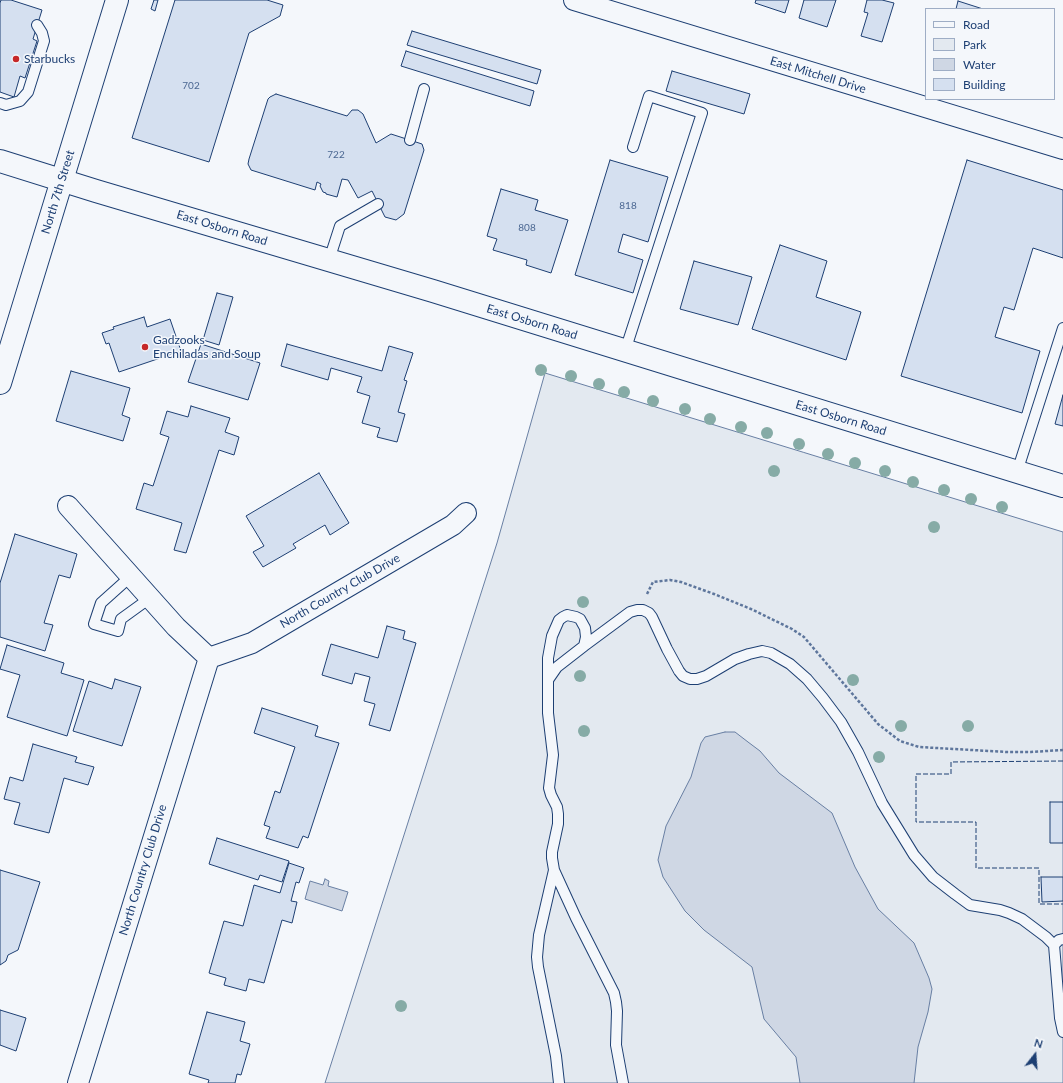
<!DOCTYPE html>
<html>
<head>
<meta charset="utf-8">
<style>
  body { margin:0 }
  #map { position:relative; width:1063px; height:1083px; overflow:hidden; background:#f4f7fb; font-family:Lato,sans-serif }
  canvas { display:block }
  .legend { position:absolute; left:925px; top:8px; width:130px; height:92px; box-sizing:border-box; background:#f4f7fb; border:1px solid #9eadc5; margin:0; padding:5px 7px; list-style:none; font-size:12px; color:#1d3f73 }
  .legend li { display:flex; align-items:center; gap:8px; height:20px }
  .legend b { width:20px; border:1px solid #9eadc5 }
  .north { position:absolute; left:1015px; top:1035px; width:40px; height:40px; -webkit-text-stroke:3px #f4f7fb; paint-order:stroke; rotate:17deg; font-size:11px; font-weight:700; line-height:16px; text-align:center; color:#1d3f73 }
  .north::after { content:''; display:block; margin:auto; width:14px; height:18px; background:#1d3f73; clip-path:polygon(50% 0,100% 100%,50% 72%,0 100%) }
</style>
</head>
<body>
<div id="map">
<canvas width="1063" height="1083"></canvas>
<ul class="legend">
<li><b style="height:5px;background:#f4f7fb"></b>Road</li>
<li><b style="height:11px;background:#e3e9f0"></b>Park</li>
<li><b style="height:11px;background:#cfd7e4"></b>Water</li>
<li><b style="height:11px;background:#d5e0f0"></b>Building</li>
</ul>
<div class="north">N</div>
</div>
<script>
const ctx = document.querySelector('canvas').getContext('2d');
ctx.lineJoin = 'round';
function fill(path, color) {
  ctx.fillStyle = color;
  ctx.fill(path, 'evenodd');
}
function toPath(rows) {
  const path = new Path2D();
  for (const r of rows) {
    path.moveTo(r[0], r[1]);
    for (let i = 2; i < r.length; i += 2) path.lineTo(r[i], r[i + 1]);
  }
  return path;
}
function trace(path, color, width, dash) {
  ctx.strokeStyle = color;
  ctx.lineWidth = width;
  ctx.lineCap = dash ? 'butt' : 'round';
  ctx.setLineDash(dash || []);
  ctx.stroke(path);
}
function label(font, color, halo, rows, align = 'center') {
  ctx.font = font + ' Lato,sans-serif';
  ctx.lineWidth = 3;
  ctx.setLineDash([]);
  ctx.textBaseline = 'middle';
  ctx.strokeStyle = halo;
  ctx.fillStyle = color;
  for (const [text, x, y, turn = 0] of rows) {
    ctx.save();
    ctx.translate(x, y);
    ctx.rotate((+turn || 0) * Math.PI / 180);
    ctx.textAlign = isNaN(turn) ? turn : align;
    if (halo) ctx.strokeText(text, 0, 0);
    ctx.fillText(text, 0, 0);
    ctx.restore();
  }
}
const green = toPath([
  [545,373,1063,532,1063,1083,325,1083,497,543,545,373]
]);
const water = toPath([
  [725,732,735,732,748,742,760,751,779,773,832,813,855,867,878,909,914,943,929,978,932,989,928,1012,918,1047,914,1083,800,1083,796,1057,764,1019,752,967,704,930,685,911,663,877,658,860,666,826,691,777,701,743,705,737,725,732],
  [325,879,329,881,328,886,348,892,342,911,305,899,310,881,323,885,325,879]
]);
const building = toPath([
  [1,0,11,0,42,10,33,39,37,41,25,78,20,76,14,97,0,92,0,3,1,0],
  [154,0,158,0,155,11,151,9,154,0],
  [175,0,267,0,283,5,280,16,249,33,209,162,132,138,175,0],
  [756,0,789,0,785,13,755,3,756,0],
  [804,0,836,0,827,27,799,18,804,0],
  [867,0,882,0,894,3,882,42,861,36,868,13,864,12,867,0],
  [958,1,983,9,956,9,958,1],
  [412,31,541,70,537,84,407,45,412,31],
  [406,51,534,91,530,106,401,66,406,51],
  [672,71,750,94,744,114,666,91,672,71],
  [276,94,347,116,352,110,358,110,363,114,376,143,391,134,422,144,424,150,404,214,396,220,385,217,372,191,358,198,348,180,342,179,337,197,326,194,326,193,323,192,320,186,321,184,317,182,315,190,251,170,248,164,249,159,268,99,270,97,276,94],
  [610,160,668,177,648,242,623,234,618,252,643,260,633,293,575,275,610,160],
  [967,160,1063,190,1063,258,1033,248,1014,310,1004,307,995,337,1040,351,1022,413,901,376,967,160],
  [501,189,538,200,535,210,568,220,551,273,526,265,527,260,493,250,497,239,487,236,501,189],
  [780,245,827,261,816,297,861,312,846,360,752,329,780,245],
  [694,261,752,277,738,325,680,309,694,261],
  [217,293,233,297,219,345,203,340,217,293],
  [144,317,147,327,170,319,181,351,119,372,109,343,106,344,102,333,114,329,113,327,144,317],
  [201,344,260,363,248,400,188,382,201,344],
  [287,344,382,371,389,346,413,353,404,380,407,381,398,412,405,414,397,442,377,437,380,428,362,423,370,396,357,392,362,377,331,368,328,380,281,366,287,344],
  [71,371,130,388,122,415,130,418,123,441,56,421,71,371],
  [1063,395,1063,426,1055,424,1063,395],
  [191,406,230,418,225,432,239,437,234,455,219,450,186,553,174,550,182,523,136,509,144,483,153,486,169,437,160,434,167,411,188,417,191,406],
  [319,473,349,523,330,535,325,525,293,544,296,548,263,567,253,552,264,546,246,516,319,473],
  [15,534,77,554,70,578,59,575,44,623,53,625,45,651,0,637,0,583,15,534],
  [387,626,405,631,403,639,416,643,390,731,369,725,375,704,364,701,370,677,355,673,352,684,322,675,331,644,378,658,387,626],
  [7,645,64,663,61,673,84,680,67,736,7,717,20,675,0,669,7,645],
  [115,679,141,687,122,746,73,731,89,681,112,689,115,679],
  [262,708,318,726,315,736,339,743,308,838,303,836,298,848,266,838,270,827,264,825,275,791,280,793,295,747,254,733,262,708],
  [33,744,77,757,75,762,94,767,88,785,64,778,49,833,14,824,20,803,4,799,10,777,23,781,33,744],
  [1050,802,1063,802,1063,843,1050,843,1050,802],
  [217,838,289,861,282,882,260,875,258,880,209,864,217,838],
  [289,863,304,868,299,883,296,882,291,901,297,902,292,923,282,920,264,983,249,979,246,991,224,985,226,978,209,973,224,921,243,926,254,885,280,893,289,863],
  [0,870,40,882,18,950,8,955,6,961,0,965,0,870],
  [1041,877,1063,877,1063,901,1042,902,1041,877],
  [0,1010,26,1018,16,1051,0,1045,0,1010],
  [207,1012,245,1022,240,1041,250,1044,241,1075,237,1074,235,1083,208,1083,209,1080,189,1074,207,1012]
]);
const path = toPath([
  [647,594,653,582,670,580,681,582,714,594,751,609,792,629,804,637,878,724,900,741,919,747,1007,752,1031,752,1063,750]
]);
const service = toPath([
  [0,103,6,105,20,101,28,92,44,41,42,33,37,25],
  [410,140,424,89],
  [329,260,340,226,378,204],
  [625,351,702,113,649,96,633,147],
  [1017,472,1063,328],
  [130,577,101,603,94,624,118,631,121,619,150,598],
  [584,646,630,612,637,610,643,610,649,613,652,617,667,649,679,671,683,676,690,679,697,679,706,676,735,659,749,654,762,651,771,653,790,664,807,679,823,698,841,722,858,752,882,803,914,855,933,877,955,894,970,905,1000,910,1009,913,1022,919,1046,937,1054,945,1060,1018,1063,1032],
  [548,680,557,667,584,646,586,637,585,628,580,619,576,617,567,615,563,617,559,620,552,636,548,658,548,713,553,755,549,788,551,795,557,807,558,814,558,824,552,852,552,858,554,870],
  [1054,945,1059,940,1063,939],
  [559,1083,556,1056,538,967,537,957,539,935,554,870,576,918,614,993,616,1002,617,1011,616,1045,623,1083]
]);
const minor = toPath([
  [574,0,1063,149],
  [68,506,176,627,209,658],
  [78,1083,209,658,252,643,453,525,466,513]
]);
const secondary = toPath([
  [0,161,96,191,433,291,1063,486]
]);
const primary = toPath([
  [0,383,117,0]
]);
const fence = toPath([
  [1063,761,951,762,951,774,916,774,916,822,976,822,976,868,1039,868,1039,904,1063,904]
]);
const trees = [
  [541,370],
  [571,376],
  [599,384],
  [624,392],
  [653,401],
  [685,409],
  [710,419],
  [741,427],
  [767,433],
  [799,444],
  [828,454],
  [855,463],
  [774,471],
  [885,471],
  [913,482],
  [944,490],
  [971,499],
  [1002,507],
  [934,527],
  [583,602],
  [580,676],
  [853,680],
  [901,726],
  [968,726],
  [584,731],
  [879,757],
  [401,1006]
];
const markers = [
  [16,59,4,"#c62828"],
  [145,347,4,"#c62828"]
];
const numberNames = [
  ["702",191,86],
  ["722",336,155],
  ["818",628,206],
  ["808",527,228]
];
const poiNames = [
  ["Starbucks",24,59],
  ["Gadzooks",153,340],
  ["Enchiladas and Soup",153,354]
];
const streetNames = [
  ["East Mitchell Drive",818,75,17],
  ["North 7th Street",58,192,-73],
  ["East Osborn Road",222,228,17],
  ["East Osborn Road",532,322,17],
  ["East Osborn Road",841,418,17],
  ["North Country Club Drive",340,591,-30],
  ["North Country Club Drive",143,870,-73]
];
fill(green, '#e3e9f0');
trace(green, '#687fa3', 1);
fill(water, '#cfd7e4');
trace(water, '#687fa3', 1);
fill(building, '#d5e0f0');
trace(building, '#1d3f73', 1);
trace(service, '#1d3f73', 12);
trace(minor, '#1d3f73', 22);
trace(secondary, '#1d3f73', 24);
trace(primary, '#1d3f73', 24);
trace(path, '#5e769c', 2.5, [3, 2]);
trace(service, '#f4f7fb', 10);
trace(minor, '#f4f7fb', 20);
trace(secondary, '#f4f7fb', 22);
trace(primary, '#f4f7fb', 22);
trace(fence, '#1d3f73', 1, [5, 2]);
ctx.fillStyle = '#86aba6';
for (const [x, y] of trees) {
  ctx.beginPath();
  ctx.arc(x, y, 6, 0, 2 * Math.PI);
  ctx.fill();
}
for (const [x, y, r, color] of markers) {
  const dot = new Path2D();
  dot.arc(x, y, r, 0, 2 * Math.PI);
  ctx.fillStyle = color;
  ctx.fill(dot);
  trace(dot, '#f4f7fb', 1.5);
}
label('10px', '#4b6792', null, numberNames);
label('12px', '#1d3f73', '#f4f7fb', poiNames, 'left');
label('12px', '#1d3f73', '#f4f7fb', streetNames);
</script>
</body>
</html>
